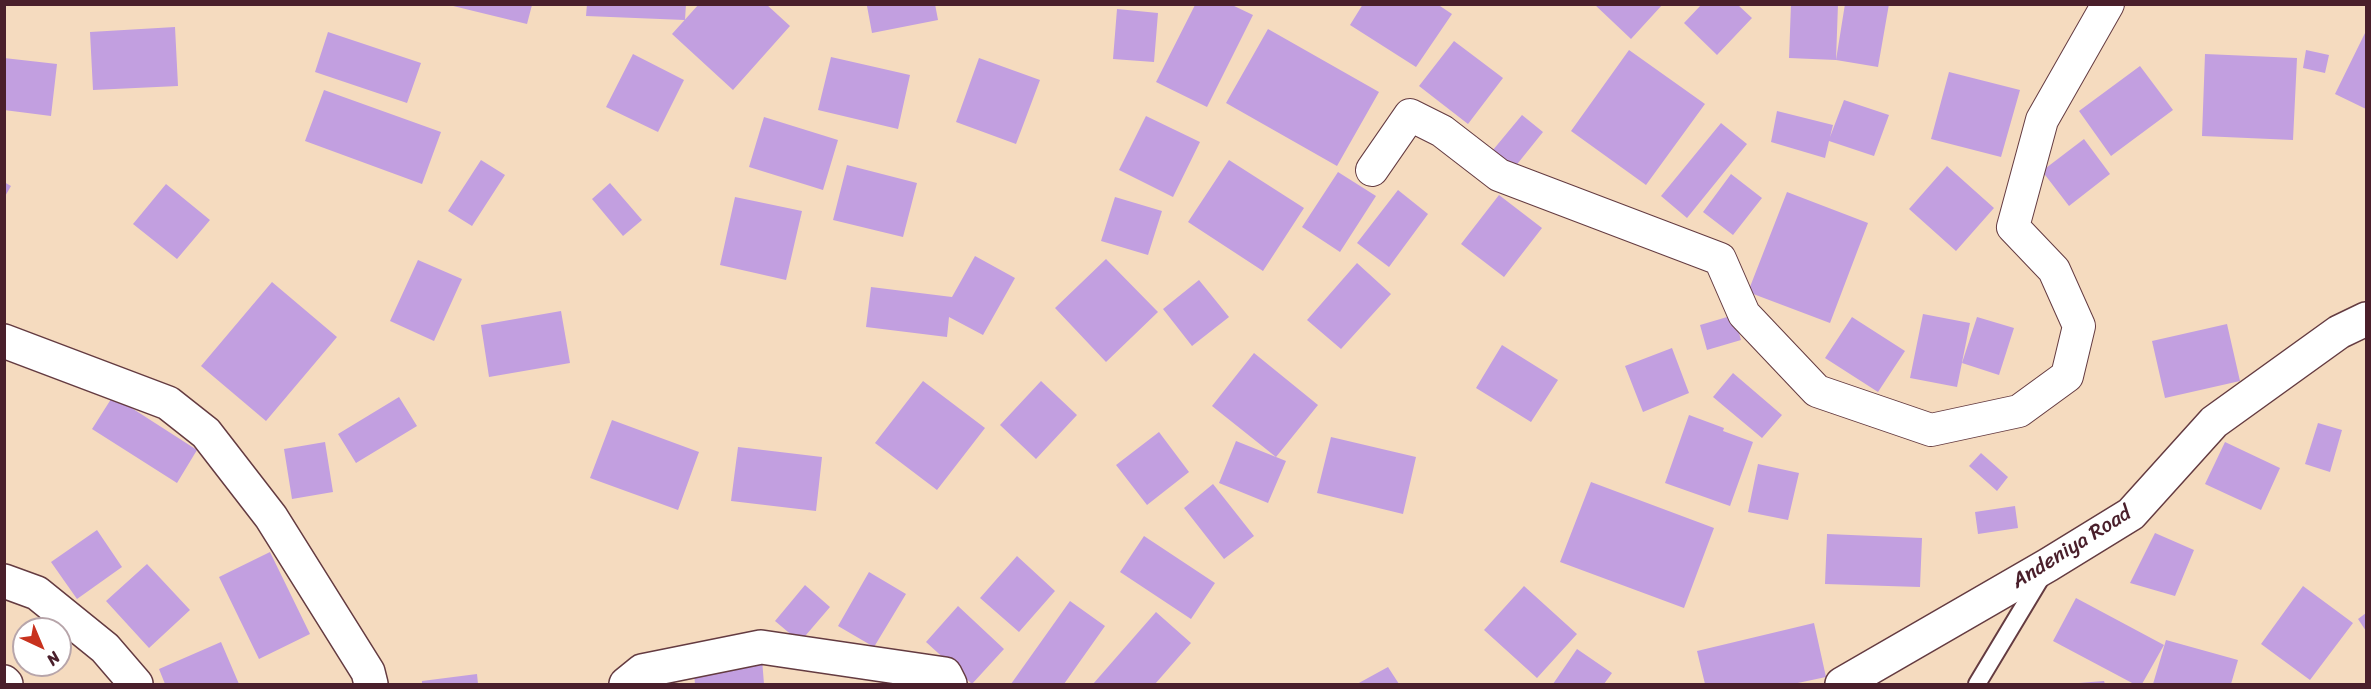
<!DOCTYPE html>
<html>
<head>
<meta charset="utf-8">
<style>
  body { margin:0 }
  #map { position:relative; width:2371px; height:689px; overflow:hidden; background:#f5dbbf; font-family:Sriracha,sans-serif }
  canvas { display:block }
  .frame { position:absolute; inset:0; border:6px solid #4a1f2b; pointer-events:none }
  .north { position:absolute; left:12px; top:617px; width:60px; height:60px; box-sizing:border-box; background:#fff; border:2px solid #b7a5aa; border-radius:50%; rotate:136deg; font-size:16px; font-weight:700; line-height:24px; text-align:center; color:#4a1f2b }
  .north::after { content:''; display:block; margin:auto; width:21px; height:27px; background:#c8321e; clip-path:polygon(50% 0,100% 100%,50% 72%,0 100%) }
</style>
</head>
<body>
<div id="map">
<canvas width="2371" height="689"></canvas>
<div class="frame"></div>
<div class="north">N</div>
</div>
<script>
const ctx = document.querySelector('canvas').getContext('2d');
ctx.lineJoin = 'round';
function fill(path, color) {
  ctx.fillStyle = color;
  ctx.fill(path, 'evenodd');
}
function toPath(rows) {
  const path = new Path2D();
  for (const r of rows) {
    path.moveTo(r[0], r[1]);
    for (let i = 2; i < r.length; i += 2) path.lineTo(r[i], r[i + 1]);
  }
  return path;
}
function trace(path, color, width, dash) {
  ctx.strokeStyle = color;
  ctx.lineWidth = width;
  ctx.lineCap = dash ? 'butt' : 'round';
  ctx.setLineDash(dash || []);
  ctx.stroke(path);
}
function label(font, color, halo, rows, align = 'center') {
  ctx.font = font + ' Sriracha,sans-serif';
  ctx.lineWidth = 5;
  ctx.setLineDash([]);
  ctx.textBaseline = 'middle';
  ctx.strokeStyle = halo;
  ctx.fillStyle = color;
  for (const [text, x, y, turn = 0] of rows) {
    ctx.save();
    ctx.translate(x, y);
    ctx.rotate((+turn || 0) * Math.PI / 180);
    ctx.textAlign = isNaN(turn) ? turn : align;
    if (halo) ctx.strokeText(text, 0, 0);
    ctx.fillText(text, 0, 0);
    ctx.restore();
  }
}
const building = toPath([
  [587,4,686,4,685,20,586,16],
  [699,4,766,4,790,26,733,90,672,34],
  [874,4,935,4,938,20,872,33,867,6],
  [1363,4,1437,4,1452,14,1416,67,1350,25],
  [1594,4,1663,4,1631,39],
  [1791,4,1838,4,1836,60,1845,4,1889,4,1878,67,1836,60,1789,58],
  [449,5,532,5,527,24],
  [1195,5,1232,5,1253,15,1207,107,1156,82],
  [1701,5,1738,5,1752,18,1717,55,1684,23],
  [1117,9,1158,13,1154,62,1113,59],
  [175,27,178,86,93,90,90,32],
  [1268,29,1379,92,1337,166,1226,103],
  [2366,31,2366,109,2335,94],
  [328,32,421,63,407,103,315,72],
  [1454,41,1503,78,1468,124,1419,86],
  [1629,50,1705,104,1646,185,1571,131],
  [2306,50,2329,55,2325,73,2303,68],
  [633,54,684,80,658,132,606,107],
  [2205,54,2297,58,2293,140,2202,136],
  [831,57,910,75,898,129,818,110],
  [4,58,57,64,51,116,4,110],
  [979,58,1040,80,1016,144,956,122],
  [2140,66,2173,110,2111,156,2079,111],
  [1949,72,2020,90,2001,157,1931,139],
  [324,90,441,132,422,184,305,141],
  [1844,100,1889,115,1874,156,1829,141,1825,158,1771,142,1777,111,1833,125,1830,137],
  [1522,115,1543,132,1510,173,1488,156],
  [1146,116,1200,142,1173,197,1119,170],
  [764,117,838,140,823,190,749,167],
  [1721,123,1747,144,1687,218,1661,196],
  [2084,139,2110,174,2069,206,2042,171],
  [481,160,505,175,472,226,448,211],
  [1229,160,1304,208,1263,271,1188,222],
  [847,165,917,183,903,237,833,220],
  [1947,166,1994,208,1956,251,1909,209],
  [1338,172,1376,196,1340,252,1302,227],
  [1731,174,1762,198,1733,235,1703,212],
  [4,182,11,186,4,198],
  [610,183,642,220,623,236,592,199],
  [166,184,210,220,177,259,133,224],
  [1398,190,1428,214,1389,267,1357,243],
  [1787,192,1868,223,1830,323,1748,292],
  [1499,195,1542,228,1504,277,1461,244],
  [735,197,802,211,786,280,720,265],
  [1115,197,1162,211,1148,255,1101,241],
  [975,256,1015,278,983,335,949,317,947,337,866,327,871,287,952,297],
  [1106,259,1158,312,1106,362,1055,308],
  [418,260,462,279,434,341,390,321],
  [1357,263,1391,294,1341,349,1307,320],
  [1199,280,1229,317,1192,346,1163,309],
  [272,282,337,337,266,421,201,366],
  [561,311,570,363,489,377,481,325],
  [1923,314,1970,323,1957,387,1910,378],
  [1734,315,1741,340,1707,350,1700,325],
  [1852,317,1905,351,1878,392,1825,358],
  [1977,317,2014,328,1999,375,1962,363],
  [2227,324,2240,381,2165,398,2152,341],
  [1502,345,1558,380,1531,422,1476,388],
  [1672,348,1689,393,1643,412,1625,366],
  [1254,353,1318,405,1276,457,1286,461,1268,503,1219,483,1236,441,1276,457,1212,406],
  [1733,373,1782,415,1762,438,1713,397],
  [923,381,985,428,937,490,875,443],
  [1041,381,1077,415,1036,459,1000,425],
  [113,396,197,450,177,483,92,429],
  [399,397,417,426,356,463,338,434],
  [1689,415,1724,428,1723,431,1753,442,1730,506,1665,483],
  [612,420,699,452,678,510,590,478],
  [2318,423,2342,430,2330,472,2305,464],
  [1159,432,1189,472,1147,505,1116,465],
  [1331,437,1416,457,1403,514,1317,493],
  [325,442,333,492,292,499,284,449],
  [2225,442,2280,468,2261,510,2205,484],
  [738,447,822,457,816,511,731,501],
  [1981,453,2008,477,1997,491,1969,466],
  [1758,464,1799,473,1788,520,1748,512],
  [1591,482,1714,528,1684,608,1560,562],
  [1213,484,1254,536,1224,559,1184,508],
  [2015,506,2018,528,1978,534,1975,512],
  [97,530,122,567,77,599,51,562],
  [2155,533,2194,550,2175,596,2130,583],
  [1827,534,1922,538,1920,587,1825,584],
  [1144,536,1215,583,1191,619,1120,572],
  [270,552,310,634,259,659,219,577],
  [1017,556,1055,591,1019,632,980,598],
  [147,564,190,610,149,648,106,601],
  [869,572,906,594,874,647,838,626],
  [805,585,830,607,800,642,775,621],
  [1524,586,1577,634,1537,678,1484,630],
  [2303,586,2353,623,2310,680,2261,644],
  [2076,598,2164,645,2142,684,2134,684,2053,641],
  [1070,601,1105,626,1064,684,1011,684],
  [958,606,1004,649,972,684,926,642],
  [1156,612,1191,643,1155,684,1093,684],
  [2366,613,2366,631,2358,619],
  [1814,623,1826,677,1793,684,1705,684,1697,651],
  [2166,640,2238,660,2231,684,2153,684],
  [221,642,239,684,165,684,159,669],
  [761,647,764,684,695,684,692,653],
  [1577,649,1612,673,1604,684,1553,684],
  [1388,667,1399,684,1357,684],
  [477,674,478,684,422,684,422,681],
  [2104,681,2105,684,2079,684,2079,683]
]);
const service = toPath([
  [1977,684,2042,576]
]);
const minor = toPath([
  [1372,170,1410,115,1442,131,1499,175,1720,259,1744,314,1817,391,1931,430,2019,411,2067,376,2079,326,2054,270,2013,227,2042,120,2108,4]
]);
const tertiary = toPath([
  [4,341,168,403,206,433,271,517,368,672,371,684],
  [4,581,37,593,105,648,136,684],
  [4,682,6,684],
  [626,684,642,671,761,647,945,674,950,684],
  [1842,684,2048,565,2131,514,2214,422,2339,332,2366,319]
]);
const streetNames = [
  ["Andeniya Road",2072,548,-32]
];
fill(building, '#c29fe0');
trace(service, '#643b41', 20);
trace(minor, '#643b41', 34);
trace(tertiary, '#643b41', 36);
trace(service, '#fff', 16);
trace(minor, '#fff', 32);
trace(tertiary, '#fff', 33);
label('21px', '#4a1f2b', '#fff', streetNames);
</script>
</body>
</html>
